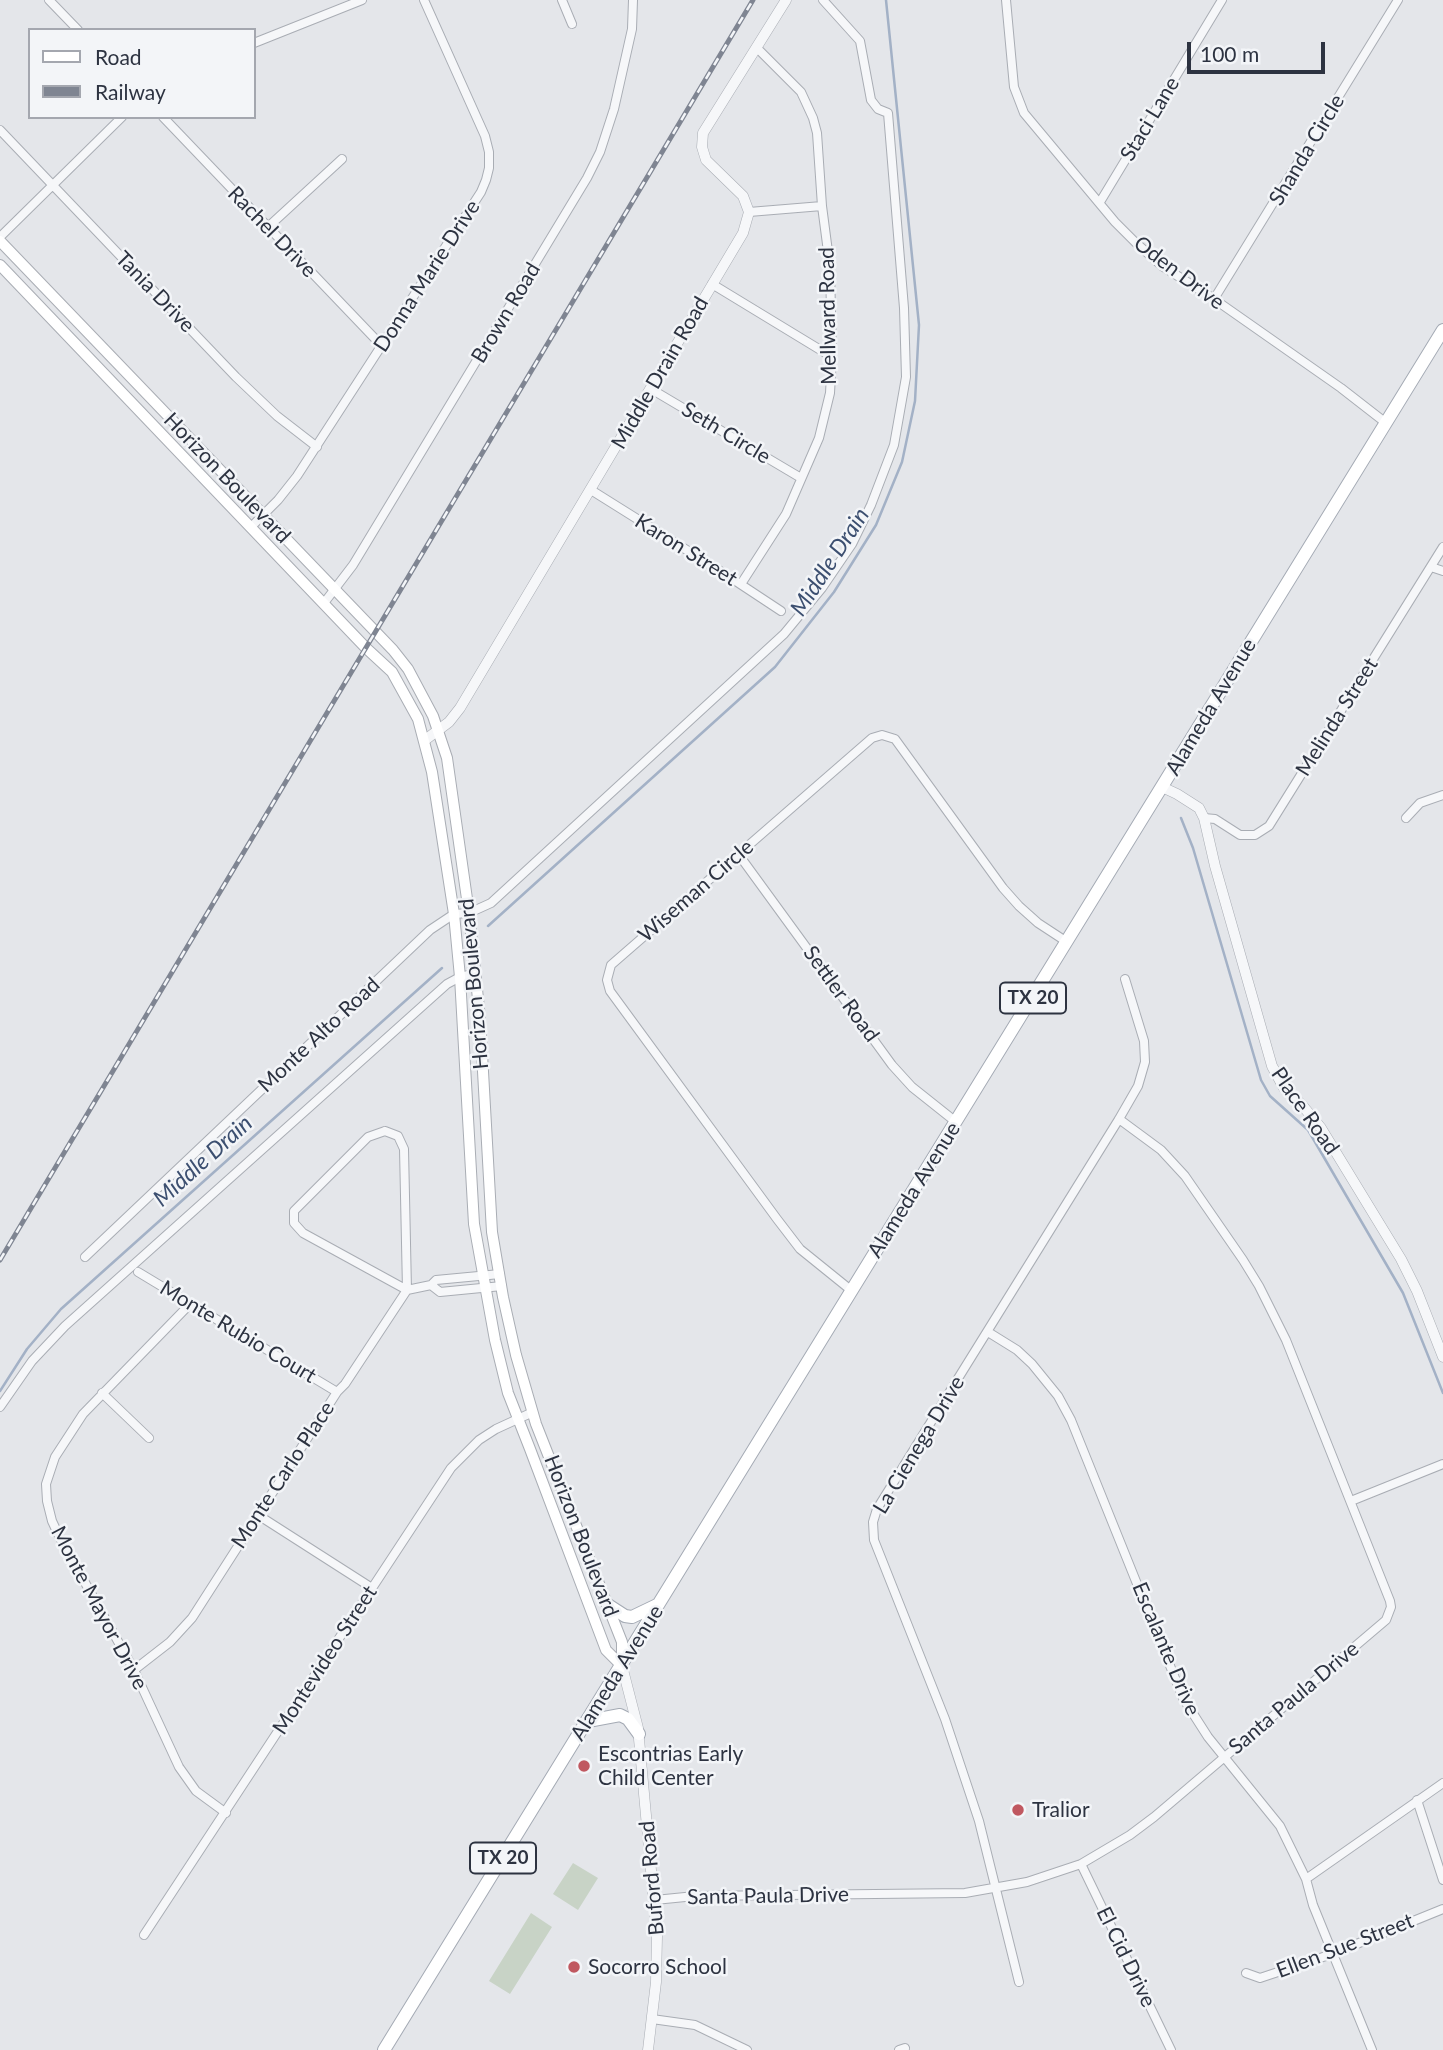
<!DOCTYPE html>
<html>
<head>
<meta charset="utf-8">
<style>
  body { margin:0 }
  #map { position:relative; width:1443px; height:2050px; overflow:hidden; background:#e4e6ea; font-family:Lato,sans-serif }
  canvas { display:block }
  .legend { position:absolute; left:28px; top:28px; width:228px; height:91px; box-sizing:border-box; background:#f3f5f8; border:2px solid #a4a7af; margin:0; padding:9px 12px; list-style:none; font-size:21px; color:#2d3341 }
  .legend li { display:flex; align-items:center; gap:14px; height:35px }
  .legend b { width:35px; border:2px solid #a4a7af }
  .scale { position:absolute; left:1187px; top:42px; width:138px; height:32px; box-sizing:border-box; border:4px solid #2d3341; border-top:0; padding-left:9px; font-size:21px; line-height:24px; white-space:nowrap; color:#2d3341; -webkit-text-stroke:5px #f3f5f8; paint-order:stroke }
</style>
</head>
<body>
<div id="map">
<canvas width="1443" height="2050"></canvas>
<ul class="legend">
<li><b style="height:9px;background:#fff"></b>Road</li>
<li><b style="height:9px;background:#7f8592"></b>Railway</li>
</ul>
<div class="scale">100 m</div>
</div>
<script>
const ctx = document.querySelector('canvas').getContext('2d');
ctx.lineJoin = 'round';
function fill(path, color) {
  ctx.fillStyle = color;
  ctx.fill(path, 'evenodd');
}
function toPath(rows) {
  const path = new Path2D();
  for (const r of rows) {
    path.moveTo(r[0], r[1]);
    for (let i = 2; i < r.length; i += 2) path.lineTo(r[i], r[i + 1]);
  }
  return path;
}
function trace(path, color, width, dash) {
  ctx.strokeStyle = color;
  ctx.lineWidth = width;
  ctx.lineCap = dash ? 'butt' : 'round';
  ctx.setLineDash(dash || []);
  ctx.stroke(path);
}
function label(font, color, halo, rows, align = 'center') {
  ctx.font = font + ' Lato,sans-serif';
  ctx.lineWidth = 5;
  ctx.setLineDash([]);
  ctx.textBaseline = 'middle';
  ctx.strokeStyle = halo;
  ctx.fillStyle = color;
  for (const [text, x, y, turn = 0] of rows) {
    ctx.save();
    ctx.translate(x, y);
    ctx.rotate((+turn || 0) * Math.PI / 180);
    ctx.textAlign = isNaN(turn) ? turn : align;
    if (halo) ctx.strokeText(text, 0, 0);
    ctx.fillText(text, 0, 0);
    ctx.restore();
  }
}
const green = toPath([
  [573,1863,598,1878,578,1910,553,1894],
  [531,1913,552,1927,510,1994,489,1981]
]);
const stream = toPath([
  [1181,818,1193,848,1261,1080,1270,1096,1308,1130,1403,1293,1443,1393],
  [488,926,775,667,834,592,876,525,902,462,915,401,919,325,886,0],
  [0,1391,27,1349,61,1309,442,968]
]);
const minor = toPath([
  [49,0,78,30],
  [562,0,572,24],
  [1006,0,1014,87,1024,113,1115,222,1135,242,1162,266,1214,299,1341,388,1386,423],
  [254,43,362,0],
  [163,117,382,346],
  [0,130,236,377,277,416,317,447],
  [1100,202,1222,0],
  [749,212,822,206],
  [268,227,342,159],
  [0,237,122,117],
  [712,284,832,357],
  [1214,299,1398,0],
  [651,389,801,478],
  [591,490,725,574,781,611],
  [251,527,278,500,297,476,481,192,486,180,489,168,489,152,485,136,424,0],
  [1431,567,1443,571],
  [741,584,786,514,819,438,830,393,832,357,830,267,822,206,817,133,813,118,801,92,757,48],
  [324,603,353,565,587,178,600,152,614,109,632,29,633,0],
  [1204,818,1215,819,1240,835,1255,835,1269,826,1443,547],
  [1406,818,1420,803,1443,795],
  [739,855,892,1065,912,1087,956,1122],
  [385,1131,398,1136,404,1149,407,1290,303,1233,294,1223,294,1211,368,1137,385,1131],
  [85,1257,430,930,454,914,469,913,491,903,784,634,822,588,852,544,871,505,894,445,906,377,904,308,888,113,878,109,871,100,860,41,823,0],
  [138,1272,337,1392],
  [500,1274,436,1280,431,1285,440,1292,502,1286],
  [852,1291,800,1249,777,1219,610,991,607,980,611,965,872,738,882,735,895,739,1003,888,1019,906,1038,923,1067,942],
  [191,1303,83,1414,55,1457,46,1484,47,1501,52,1521,60,1538,134,1670,179,1767,196,1791,226,1813],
  [988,1332,1017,1350,1032,1364,1058,1396,1071,1420,1183,1698,1208,1737,1280,1826,1306,1879,1313,1905,1372,2050],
  [102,1393,149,1438],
  [0,1407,32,1361,65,1326,447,984,460,977,475,973],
  [1351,1501,1443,1464],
  [258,1515,372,1588],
  [134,1670,170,1642,192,1618,337,1392,345,1384,407,1290,431,1285],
  [1417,1800,1443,1880],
  [1081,1864,1171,2050],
  [1306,1879,1443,1783],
  [655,1900,695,1896,965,1893,1027,1882,1081,1864,1130,1835,1154,1817,1386,1620,1391,1607,1390,1601,1286,1340,1259,1286,1243,1260,1185,1176,1161,1150,1119,1119],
  [144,1935,451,1468,479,1440,496,1429,533,1412],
  [1246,1973,1260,1978,1332,1954,1443,1909],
  [1019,1982,979,1821,945,1719,874,1540,873,1522,877,1509,1119,1119,1138,1086,1145,1062,1144,1041,1125,979],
  [652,2019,695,2025,747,2050],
  [899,2050,905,2048]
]);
const tertiary = toPath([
  [425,740,449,722,460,708,743,233,749,212,743,196,706,160,702,147,703,133,786,0],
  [1162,787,1177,794,1199,808,1204,818,1215,866,1272,1066,1284,1088,1302,1105,1321,1128,1401,1259,1417,1291,1443,1357],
  [622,1666,638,1728,657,1936,656,1982,648,2050]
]);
const secondary = toPath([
  [0,241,393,650,408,669,433,716,447,758,469,913,480,1018,492,1232,503,1297,516,1355,536,1424,622,1642,622,1666],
  [0,265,366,648,392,672,418,719,432,772,454,914,460,977,474,1224,495,1340,508,1393,530,1449,606,1650,622,1666]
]);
const primary = toPath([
  [608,1605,625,1616,632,1617,657,1605],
  [588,1721,620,1715,628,1719,639,1734],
  [384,2050,1443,330]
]);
const rail = toPath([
  [0,1260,753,0]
]);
const markers = [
  [584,1766,7,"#c05860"],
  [1018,1810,7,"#c05860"],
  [574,1967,7,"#c05860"]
];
const shields = [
  [1033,998,66],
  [503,1858,66]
];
const shieldNames = [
  ["TX 20",1033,998],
  ["TX 20",503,1858]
];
const streetNames = [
  ["Staci Lane",1150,119,-59],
  ["Shanda Circle",1307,150,-59],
  ["Rachel Drive",272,232,46],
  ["Oden Drive",1179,273,37],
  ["Donna Marie Drive",427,276,-57],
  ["Tania Drive",155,292,46],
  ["Brown Road",506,313,-59],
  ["Mellward Road",828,316,-91],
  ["Middle Drain Road",660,373,-60],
  ["Seth Circle",726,433,31],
  ["Horizon Boulevard",227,478,46],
  ["Karon Street",686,550,32],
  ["Alameda Avenue",1211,707,-59],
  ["Melinda Street",1337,717,-58],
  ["Wiseman Circle",696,891,-41],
  ["Horizon Boulevard",474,984,-95],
  ["Settler Road",841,994,54],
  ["Monte Alto Road",319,1035,-43],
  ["Place Road",1305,1111,55],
  ["Alameda Avenue",914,1190,-58],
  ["Monte Rubio Court",238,1332,31],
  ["La Cienega Drive",919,1445,-59],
  ["Monte Carlo Place",283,1475,-57],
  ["Horizon Boulevard",581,1536,69],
  ["Monte Mayor Drive",99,1608,62],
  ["Escalante Drive",1166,1649,67],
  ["Montevideo Street",325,1660,-57],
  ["Alameda Avenue",617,1673,-58],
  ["Santa Paula Drive",1294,1698,-40],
  ["Buford Road",652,1878,-95],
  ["Santa Paula Drive",768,1896,-1],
  ["Ellen Sue Street",1345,1946,-21],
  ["El Cid Drive",1126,1957,64]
];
const poiNames = [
  ["Escontrias Early",598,1754],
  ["Child Center",598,1778],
  ["Tralior",1032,1810],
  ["Socorro School",588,1967]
];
const waterNames = [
  ["Middle Drain",830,562,-57],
  ["Middle Drain",203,1161,-42]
];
fill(green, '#c8d3c6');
trace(stream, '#a3b1c6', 2.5);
trace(minor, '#a9adb4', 10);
trace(tertiary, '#a9adb4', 11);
trace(secondary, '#a9adb4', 12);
trace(primary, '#a4aab4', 14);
trace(minor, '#f6f7f9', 8);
trace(tertiary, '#f6f7f9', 10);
trace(secondary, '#fff', 10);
trace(primary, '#fff', 12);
trace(rail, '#7f8592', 5);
trace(rail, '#f3f5f8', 2.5, [8]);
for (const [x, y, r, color] of markers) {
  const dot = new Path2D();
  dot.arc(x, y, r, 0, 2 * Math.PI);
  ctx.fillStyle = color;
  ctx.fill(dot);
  trace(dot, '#f3f5f8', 2.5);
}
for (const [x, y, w] of shields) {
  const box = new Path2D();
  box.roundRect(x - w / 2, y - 15.5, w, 31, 5);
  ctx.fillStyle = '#f3f5f8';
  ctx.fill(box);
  trace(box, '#2d3341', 2);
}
label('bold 19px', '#2d3341', null, shieldNames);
label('21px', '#2d3341', '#f3f5f8', streetNames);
label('21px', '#2d3341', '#f3f5f8', poiNames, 'left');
label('italic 23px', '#3c4f70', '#f3f5f8', waterNames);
</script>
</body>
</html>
